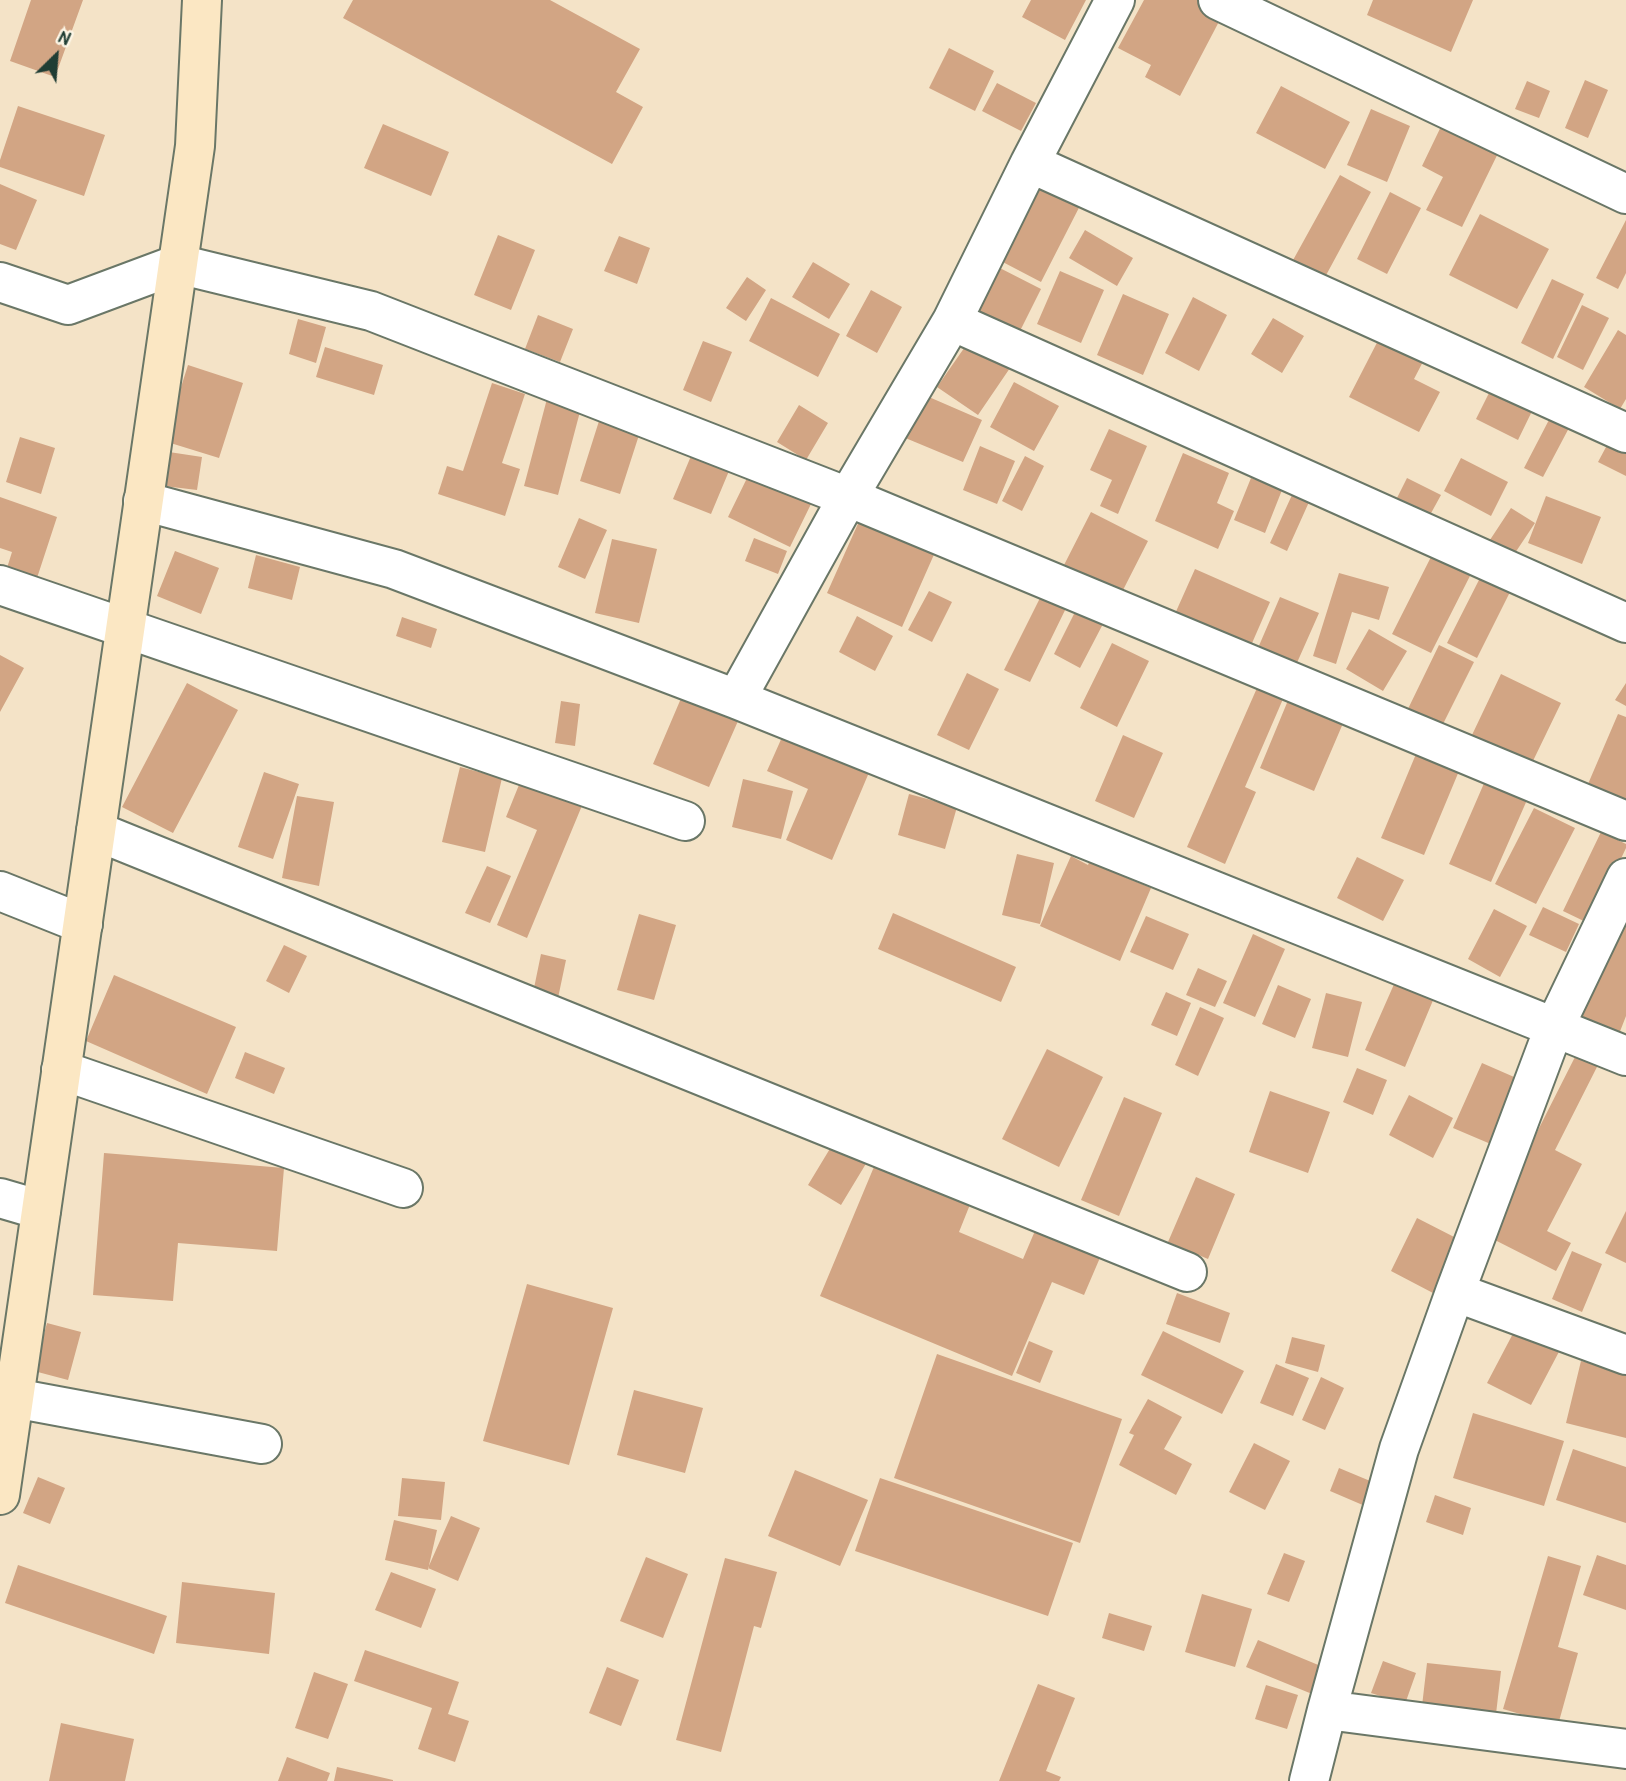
<!DOCTYPE html>
<html>
<head>
<meta charset="utf-8">
<style>
  body { margin:0 }
  #map { position:relative; width:1626px; height:1781px; overflow:hidden; background:#f4e3c7; font-family:"Patrick Hand",sans-serif }
  canvas { display:block }
  .north { position:absolute; left:21px; top:21px; width:70px; height:70px; -webkit-text-stroke:5px #fcf5e5; paint-order:stroke; rotate:25deg; font-size:19px; font-weight:700; line-height:28px; text-align:center; color:#1f3d34 }
  .north::after { content:''; display:block; margin:auto; width:24px; height:32px; background:#1f3d34; clip-path:polygon(50% 0,100% 100%,50% 72%,0 100%) }
</style>
</head>
<body>
<div id="map">
<canvas width="1626" height="1781"></canvas>
<div class="north">N</div>
</div>
<script>
const ctx = document.querySelector('canvas').getContext('2d');
ctx.lineJoin = 'round';
function fill(path, color) {
  ctx.fillStyle = color;
  ctx.fill(path, 'evenodd');
}
function toPath(rows) {
  const path = new Path2D();
  for (const r of rows) {
    path.moveTo(r[0], r[1]);
    for (let i = 2; i < r.length; i += 2) path.lineTo(r[i], r[i + 1]);
  }
  return path;
}
function trace(path, color, width, dash) {
  ctx.strokeStyle = color;
  ctx.lineWidth = width;
  ctx.lineCap = dash ? 'butt' : 'round';
  ctx.setLineDash(dash || []);
  ctx.stroke(path);
}
const building = toPath([
  [31,0,83,0,55,77,10,61],
  [353,0,550,0,640,49,616,92,643,107,612,164,343,18],
  [1031,0,1086,0,1065,40,1022,17],
  [1144,0,1201,0,1224,12,1180,96,1145,77,1151,65,1118,48],
  [1373,0,1473,0,1451,52,1367,15],
  [949,48,994,71,975,111,929,88],
  [1585,80,1608,90,1588,138,1565,128],
  [1527,81,1550,91,1539,118,1515,109],
  [997,83,1036,103,1021,131,982,111],
  [1281,86,1350,122,1325,169,1256,133],
  [18,106,105,135,84,196,0,167,0,160],
  [1371,109,1410,126,1387,182,1347,165],
  [1448,112,1505,139,1462,227,1426,210,1443,177,1422,166],
  [383,124,449,152,431,196,364,168],
  [1041,171,1086,194,1041,282,997,259],
  [1340,175,1371,192,1324,279,1292,262],
  [0,184,37,200,16,250,0,244],
  [1390,192,1421,208,1387,274,1357,259],
  [1480,214,1549,249,1517,309,1449,275],
  [1626,220,1626,273,1618,289,1596,278],
  [1085,230,1133,258,1117,286,1069,258],
  [498,235,535,250,511,310,474,295],
  [619,236,650,248,637,284,604,271],
  [813,262,850,284,829,319,792,297],
  [990,263,1041,289,1018,335,967,308],
  [1060,271,1104,290,1081,343,1037,324],
  [747,277,766,290,746,321,726,308],
  [1552,279,1584,294,1553,359,1521,343],
  [871,290,902,307,877,353,846,336],
  [1123,294,1169,314,1143,375,1097,355],
  [1193,297,1227,315,1199,371,1165,353],
  [771,298,840,334,818,377,749,341],
  [1582,305,1609,318,1583,370,1557,357],
  [538,315,573,329,560,362,525,349],
  [1273,318,1304,336,1282,373,1251,354],
  [298,319,326,327,316,363,289,354],
  [1384,329,1428,352,1414,379,1440,392,1419,432,1349,397],
  [1618,330,1626,335,1626,399,1620,409,1584,387],
  [703,341,732,352,711,402,683,390],
  [969,341,1010,368,978,415,937,387],
  [325,347,383,365,374,395,316,377],
  [188,365,243,383,219,458,164,441],
  [1014,382,1059,406,1034,451,990,427],
  [492,383,525,394,502,463,520,469,505,516,438,494,447,466,463,471],
  [1493,385,1535,405,1518,440,1476,419],
  [922,394,982,420,963,462,903,437],
  [548,395,582,404,558,495,524,486],
  [799,405,828,423,806,460,777,442],
  [1551,416,1570,426,1543,477,1524,468],
  [599,421,639,435,620,494,580,481],
  [1109,429,1147,446,1118,514,1100,506,1112,480,1090,470],
  [1613,434,1626,441,1626,476,1598,462],
  [20,437,55,448,41,494,6,482],
  [980,446,1015,461,997,504,963,490],
  [169,452,202,457,197,490,164,486],
  [1183,453,1229,473,1217,503,1234,511,1218,549,1155,521],
  [691,456,729,471,711,514,673,499],
  [1025,456,1044,466,1022,511,1002,501],
  [1461,458,1508,482,1491,516,1444,491],
  [749,474,811,504,790,547,728,517],
  [1251,478,1282,490,1265,533,1234,520],
  [1407,478,1441,495,1430,515,1397,498],
  [1292,495,1309,502,1287,551,1270,543],
  [1546,496,1601,517,1582,564,1528,543],
  [0,497,57,517,37,578,7,568,12,552,0,548],
  [1511,508,1535,523,1507,565,1484,549],
  [1091,512,1148,541,1120,596,1063,567],
  [861,517,936,550,902,627,827,593],
  [579,518,607,530,585,579,558,567],
  [754,538,787,551,778,574,745,561],
  [612,539,657,549,639,623,595,613],
  [175,551,219,568,201,614,157,596],
  [1434,551,1473,570,1431,653,1392,634],
  [256,555,300,567,292,600,248,588],
  [1195,569,1270,602,1249,650,1174,616],
  [1339,573,1389,587,1379,620,1352,612,1336,664,1313,656],
  [1481,576,1511,590,1477,658,1447,643],
  [1044,590,1069,602,1030,682,1004,670],
  [929,591,952,602,932,642,908,630],
  [1280,597,1319,613,1296,665,1258,648],
  [1077,608,1104,622,1080,668,1054,654],
  [857,616,893,636,875,671,839,652],
  [402,617,437,629,431,648,396,636],
  [1369,629,1407,651,1383,691,1346,669],
  [1112,643,1149,661,1117,727,1080,708],
  [1439,645,1474,662,1440,730,1406,713],
  [0,655,24,668,0,712],
  [967,673,999,689,969,750,937,735],
  [1501,674,1561,703,1532,763,1472,735],
  [187,683,238,710,173,833,122,807],
  [1626,683,1626,706,1615,700],
  [1257,688,1283,699,1245,787,1256,792,1225,864,1187,847],
  [682,696,738,721,709,787,653,764],
  [1289,698,1344,721,1314,791,1260,768],
  [561,701,580,704,575,746,555,743],
  [1618,714,1626,717,1626,809,1585,791],
  [787,726,873,763,832,860,786,840,808,789,767,771],
  [1123,735,1163,753,1134,818,1095,801],
  [1416,754,1459,771,1424,855,1381,838],
  [460,767,502,778,485,852,442,842],
  [525,770,586,796,527,938,497,925,537,830,506,817],
  [264,772,299,784,273,859,238,847],
  [743,779,793,791,781,839,732,827],
  [1485,781,1527,800,1491,882,1449,864],
  [909,794,957,807,945,849,898,835],
  [297,796,334,802,319,886,282,878],
  [1534,808,1575,828,1536,904,1495,884],
  [1601,832,1626,844,1626,848,1590,924,1563,911],
  [1017,854,1054,863,1040,924,1002,915],
  [1092,855,1123,869,1120,875,1151,888,1120,961,1040,926,1071,856,1088,865],
  [1357,857,1404,880,1383,921,1337,898],
  [487,866,511,876,490,923,465,913],
  [1626,902,1626,1016,1619,1034,1578,1016],
  [1543,907,1579,924,1566,952,1529,935],
  [1494,909,1527,926,1500,977,1468,959],
  [893,913,1016,967,1001,1002,878,949],
  [639,914,676,925,654,1000,617,990],
  [1146,916,1189,934,1173,970,1130,952],
  [1253,934,1285,949,1255,1017,1223,1003],
  [284,945,307,956,289,993,266,981],
  [541,954,566,960,558,998,533,993],
  [1198,968,1227,981,1215,1007,1186,995],
  [114,975,236,1027,207,1094,86,1041],
  [1395,982,1434,998,1405,1067,1365,1050],
  [1278,985,1311,999,1295,1038,1262,1024],
  [1166,992,1191,1003,1177,1036,1151,1025],
  [1326,993,1362,1002,1348,1057,1312,1048],
  [1200,1007,1224,1018,1198,1076,1175,1065],
  [1047,1049,1103,1077,1059,1167,1002,1139],
  [1578,1051,1600,1061,1555,1150,1582,1164,1547,1231,1571,1243,1556,1271,1485,1235],
  [245,1052,285,1068,274,1094,235,1078],
  [1482,1063,1521,1080,1493,1145,1453,1128],
  [1357,1068,1387,1080,1373,1115,1343,1102],
  [1270,1091,1330,1112,1308,1173,1249,1152],
  [1409,1095,1453,1118,1433,1158,1389,1135],
  [1124,1097,1162,1113,1119,1216,1081,1200],
  [834,1142,867,1162,841,1205,808,1185],
  [104,1153,284,1168,277,1251,178,1243,173,1301,93,1295],
  [876,1162,971,1202,959,1232,1023,1259,1040,1219,1105,1246,1084,1295,1052,1282,1012,1376,820,1296],
  [1196,1177,1235,1194,1208,1259,1168,1242],
  [1626,1211,1626,1263,1605,1253],
  [1417,1218,1460,1240,1433,1293,1391,1271],
  [1572,1251,1602,1264,1582,1312,1552,1299],
  [527,1284,613,1308,569,1465,483,1441],
  [1177,1293,1230,1313,1220,1343,1166,1324],
  [47,1323,81,1332,68,1380,34,1371],
  [1518,1324,1562,1346,1531,1405,1487,1383],
  [1163,1331,1244,1371,1222,1414,1141,1375],
  [1292,1337,1325,1345,1318,1372,1285,1363],
  [1029,1341,1053,1351,1040,1383,1016,1373],
  [937,1354,1122,1419,1080,1543,894,1478],
  [1581,1361,1626,1372,1626,1438,1566,1423],
  [1276,1364,1309,1378,1293,1416,1260,1403],
  [1321,1377,1344,1388,1325,1430,1302,1420],
  [634,1390,703,1408,685,1473,617,1455],
  [1148,1399,1182,1417,1164,1449,1192,1464,1176,1495,1119,1465,1134,1435,1129,1433],
  [1473,1413,1564,1441,1544,1506,1453,1478],
  [1254,1443,1290,1461,1265,1510,1229,1492],
  [1573,1449,1626,1467,1626,1523,1556,1500],
  [1339,1468,1375,1483,1365,1506,1330,1491],
  [795,1470,868,1500,840,1566,768,1536],
  [38,1477,65,1488,50,1524,23,1513],
  [402,1478,445,1482,441,1520,398,1516],
  [880,1478,1073,1543,1048,1616,855,1551],
  [1435,1495,1471,1508,1463,1535,1426,1522],
  [451,1516,480,1528,458,1581,428,1568],
  [394,1520,437,1530,428,1570,385,1560],
  [1284,1553,1305,1561,1289,1602,1267,1594],
  [1597,1555,1626,1565,1626,1610,1583,1595],
  [1548,1556,1581,1566,1558,1647,1578,1653,1558,1725,1503,1709],
  [646,1557,688,1574,663,1638,620,1621],
  [725,1558,777,1572,761,1628,754,1626,721,1752,676,1740],
  [18,1565,167,1616,154,1654,5,1603],
  [391,1572,436,1589,421,1628,375,1610],
  [182,1582,275,1593,269,1654,176,1643],
  [1202,1594,1252,1609,1235,1667,1185,1652],
  [1109,1613,1152,1626,1144,1651,1102,1638],
  [1258,1640,1328,1669,1317,1696,1246,1667],
  [365,1650,459,1682,448,1714,469,1721,455,1762,418,1749,432,1708,354,1681],
  [1383,1661,1416,1673,1405,1704,1371,1693],
  [1427,1663,1501,1671,1496,1714,1422,1706],
  [607,1667,639,1680,621,1726,589,1713],
  [314,1672,348,1684,328,1739,295,1728],
  [1038,1684,1075,1698,1046,1771,1061,1777,1059,1781,999,1781],
  [1266,1685,1298,1695,1287,1729,1255,1719],
  [61,1723,134,1739,125,1781,49,1781],
  [287,1757,330,1773,327,1781,278,1781],
  [337,1767,393,1780,393,1781,334,1781]
]);
const minor = toPath([
  [1218,0,1626,194],
  [1030,163,1626,433],
  [0,282,68,305,178,264,371,311,848,497,1626,821],
  [952,321,1626,623],
  [143,501,394,569,736,699,1626,1056],
  [0,585,685,821],
  [736,699,848,497,952,321,1030,163,1115,0],
  [96,831,1187,1272],
  [0,891,83,924],
  [61,1070,403,1188],
  [0,1198,41,1210],
  [1455,1292,1626,1355],
  [0,1397,14,1398,262,1444],
  [1327,1710,1626,1749],
  [1309,1781,1327,1710,1399,1449,1455,1292,1554,1028,1626,878]
]);
const secondary = toPath([
  [0,1495,195,146,202,0]
]);
fill(building, '#d2a584');
trace(minor, '#6a7767', 42);
trace(secondary, '#6a7767', 42);
trace(minor, '#fff', 38);
trace(secondary, '#fbe7c3', 38);
</script>
</body>
</html>
